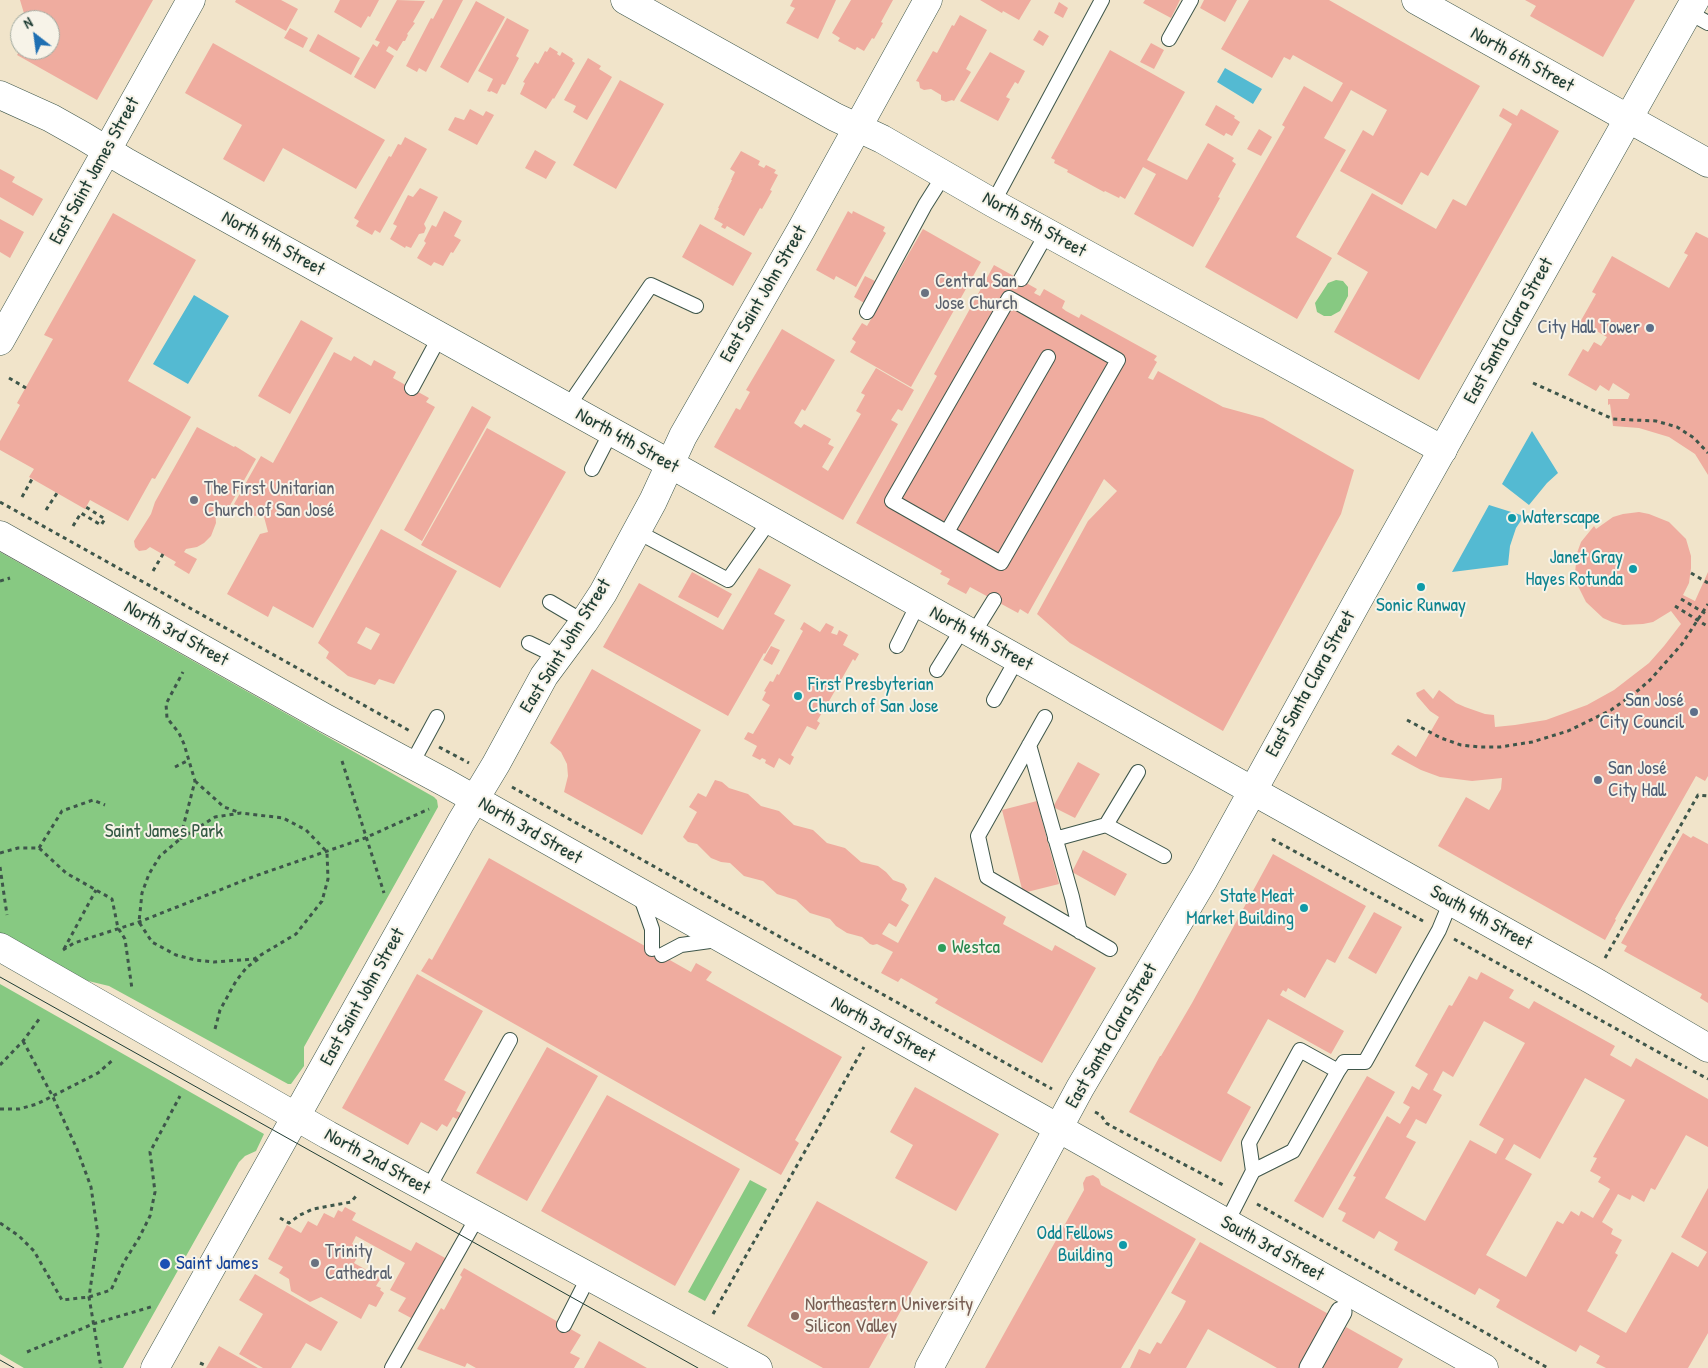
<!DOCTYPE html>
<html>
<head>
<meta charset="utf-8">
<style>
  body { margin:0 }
  #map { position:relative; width:1708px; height:1368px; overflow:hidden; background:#f1e4ca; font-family:"Patrick Hand",sans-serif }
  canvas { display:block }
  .north { position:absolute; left:10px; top:10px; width:50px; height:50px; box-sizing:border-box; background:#f7f3e8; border:1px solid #a1aaa0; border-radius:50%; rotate:330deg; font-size:14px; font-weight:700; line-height:20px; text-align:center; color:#1f3d34 }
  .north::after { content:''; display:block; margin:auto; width:18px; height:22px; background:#1f6fb2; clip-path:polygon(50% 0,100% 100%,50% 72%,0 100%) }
</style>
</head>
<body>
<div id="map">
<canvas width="1708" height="1368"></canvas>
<div class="north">N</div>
</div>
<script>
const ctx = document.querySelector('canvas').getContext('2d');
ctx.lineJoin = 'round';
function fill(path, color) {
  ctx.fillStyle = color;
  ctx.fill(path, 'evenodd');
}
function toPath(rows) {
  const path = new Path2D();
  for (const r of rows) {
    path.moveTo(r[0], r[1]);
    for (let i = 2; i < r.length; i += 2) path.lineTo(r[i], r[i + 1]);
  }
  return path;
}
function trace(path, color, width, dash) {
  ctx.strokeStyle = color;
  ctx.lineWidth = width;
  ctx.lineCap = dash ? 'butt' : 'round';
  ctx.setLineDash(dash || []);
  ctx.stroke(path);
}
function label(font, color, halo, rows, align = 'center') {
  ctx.font = font + ' "Patrick Hand",sans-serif';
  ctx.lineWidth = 4;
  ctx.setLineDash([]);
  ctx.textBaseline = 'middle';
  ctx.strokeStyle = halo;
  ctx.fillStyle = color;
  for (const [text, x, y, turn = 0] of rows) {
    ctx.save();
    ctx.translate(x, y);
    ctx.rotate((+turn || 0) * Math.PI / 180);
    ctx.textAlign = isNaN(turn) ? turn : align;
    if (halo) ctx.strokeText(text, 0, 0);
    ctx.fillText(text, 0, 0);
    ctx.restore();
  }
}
const green = toPath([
  [1336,280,1343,281,1348,287,1348,296,1340,311,1331,316,1324,316,1317,312,1315,303,1328,283],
  [0,552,434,797,437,800,438,807,304,1047,304,1066,291,1084,288,1084,109,986,80,979,0,933],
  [0,984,264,1134,256,1151,245,1156,239,1162,123,1368,24,1368,0,1354],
  [750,1180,767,1189,705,1301,688,1292]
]);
const water = toPath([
  [1225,68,1262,89,1253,104,1217,82],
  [194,295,229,316,188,384,153,364],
  [1532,431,1558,473,1547,483,1529,505,1502,484],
  [1489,505,1524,516,1516,528,1510,546,1508,565,1452,572]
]);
const building = toPath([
  [20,0,153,0,97,100,17,55,20,50,50,50,50,20,26,20],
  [236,0,281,0,298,9,286,31,235,2],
  [340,0,379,0,370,17,368,16,361,28,334,12],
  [397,0,425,1,413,22,415,23,407,34,408,35,405,41,403,41,397,51,389,46,386,51,394,56,375,89,354,77,373,44,377,47,380,42,375,40],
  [443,0,463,0,426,72,419,68,417,72,406,66,431,18,433,19],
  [793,0,836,0,818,39,786,23,795,8,790,6],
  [851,0,893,0,881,22,883,23,874,39,872,38,864,51,857,47,855,50,838,41,840,38,832,33],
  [980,0,1031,0,1019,20,1003,11,1002,13],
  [1145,0,1180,0,1171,18,1143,3],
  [1204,0,1237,0,1225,22,1200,8],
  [1249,0,1329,0,1480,86,1428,176,1421,172,1402,205,1340,171,1363,130,1373,136,1387,110,1351,90,1324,138,1346,150,1296,237,1332,258,1297,319,1205,267,1285,127,1282,125,1304,86,1332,102,1343,83,1293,55,1290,60,1284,57,1272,78,1221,49],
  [1525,0,1635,0,1603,57,1530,16,1536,6],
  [476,1,505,17,468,83,440,67],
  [1059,2,1068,8,1063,18,1054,13],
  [960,15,987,30,966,69,971,72,954,101,952,100,946,102,941,100,941,95,931,89,924,90,920,88,919,82,916,81,933,51,937,53,952,25,954,26],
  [507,18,529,30,516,56,519,58,505,85,502,84,497,94,491,91,490,92,487,91,493,79,478,71],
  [290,28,308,38,303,48,284,38],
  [1039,30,1049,36,1043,46,1033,40],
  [318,34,360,58,351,75,309,51],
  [213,43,385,140,356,189,283,148,264,182,223,159,242,125,185,93],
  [1151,43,1164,50,1154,69,1140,62],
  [550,47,558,52,557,54,560,56,562,52,573,59,572,61,575,63,554,99,553,98,546,109,520,94,525,83,523,82,535,62,538,64,545,51,547,52],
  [1110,50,1185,92,1147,160,1187,180,1208,143,1234,158,1232,161,1236,164,1218,197,1220,198,1193,247,1134,214,1156,174,1143,167,1125,199,1120,196,1119,198,1105,191,1104,192,1067,172,1068,170,1054,163,1055,160,1051,158],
  [990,52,1025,71,1018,84,1015,82,1006,97,1010,99,998,121,960,101],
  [588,58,601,66,599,69,612,77,587,120,573,112,576,106,564,100],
  [620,80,664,104,616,189,573,165],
  [1216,105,1235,116,1234,118,1240,122,1232,136,1226,133,1224,136,1205,125],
  [1503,108,1517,116,1521,109,1559,131,1419,380,1334,332,1368,272,1337,254,1372,193,1436,229,1453,199,1466,206,1512,124,1499,116],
  [470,109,483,116,486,111,494,115,477,145,448,130,455,117,464,120],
  [1259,129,1272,137,1261,156,1247,149],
  [405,137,427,149,380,233,375,230,372,235,356,226,359,221,354,218,389,156,391,157,398,144,401,145],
  [535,150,556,162,546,179,525,168],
  [741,151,760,161,758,165,764,168,766,165,776,170,774,173,778,175,770,190,772,191,762,209,760,208,744,236,727,226,725,229,721,227,723,224,714,219,719,208,718,208,732,180,731,180,735,172,730,169],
  [0,169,15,177,12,182,43,199,33,216,0,197],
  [420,188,438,197,424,224,426,228,424,233,419,234,411,248,406,246,405,248,390,239,397,226,393,224,408,195,413,197],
  [444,211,462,221,454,236,461,240,453,253,451,252,443,266,434,262,431,266,417,258,426,243,424,241,432,225,436,227],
  [848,211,852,214,853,211,885,227,883,231,886,233,856,287,836,276,834,280,816,270],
  [113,213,196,260,128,381,191,417,155,479,152,478,128,521,90,500,85,509,29,477,34,469,0,450,0,441,20,405,17,403,53,339,44,335],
  [0,219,24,232,10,258,0,252],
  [700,224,752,253,733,286,682,257],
  [923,229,981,262,911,387,850,352,856,342,852,339,862,323,867,326],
  [1696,232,1708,238,1708,475,1695,454,1669,437,1639,428,1613,426,1610,404,1608,405,1608,399,1628,399,1630,394,1613,383,1609,391,1600,385,1596,391,1568,375,1583,349,1588,352,1594,342,1601,346,1607,337,1586,325,1580,335,1575,331,1596,294,1592,292,1612,256,1669,288,1688,255,1684,253],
  [994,265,1037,289,1034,293,1040,296,1044,289,1065,301,1062,308,1066,311,1079,318,1081,314,1157,356,1154,360,1157,362,1148,378,1153,380,1158,371,1223,407,1263,418,1354,470,1341,514,1223,731,1070,643,1037,614,1088,521,1117,491,1104,479,1028,614,1020,609,1018,613,970,587,966,594,947,584,950,579,940,574,942,571,856,523,937,376,934,374],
  [865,276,877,282,866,304,854,297],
  [301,320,333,338,290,414,258,396],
  [782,329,835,360,805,411,802,409,794,423,801,428,804,424,831,439,828,444,834,447,822,467,828,471,861,414,856,411,865,395,861,393,876,368,914,390,902,411,898,409,891,420,898,424,843,520,714,447,736,408,740,410,750,392,746,390],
  [334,352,351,361,354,356,371,366,374,360,396,372,393,378,429,398,426,402,435,407,313,628,273,606,268,617,227,594,260,534,268,532,263,513,255,516,234,504,261,456,273,463],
  [472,406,491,417,422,541,404,530],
  [197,427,234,447,235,446,256,459,228,509,218,503,215,508,216,523,211,536,204,543,197,547,186,549,184,552,197,559,189,574,174,565,176,562,150,547,146,550,139,551,135,547,134,541,151,514,155,502],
  [487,428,566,472,500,588,421,545],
  [1639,512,1649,514,1669,522,1686,539,1691,556,1691,568,1689,583,1683,595,1695,601,1708,572,1708,776,1705,781,1696,776,1615,919,1616,920,1605,940,1438,846,1466,797,1489,810,1501,789,1502,778,1472,781,1440,777,1421,770,1391,754,1398,745,1416,757,1439,717,1430,711,1417,696,1416,693,1424,689,1433,699,1439,690,1456,703,1465,707,1485,714,1494,715,1495,727,1515,725,1546,720,1587,705,1614,690,1649,663,1664,646,1681,624,1671,611,1653,622,1643,624,1623,625,1612,622,1603,618,1586,602,1577,584,1575,573,1577,553,1581,542,1594,526,1596,529,1613,517,1623,514],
  [381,529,457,571,394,684,379,679,375,685,348,676,326,658,329,652,318,643],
  [366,627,380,634,371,650,357,643],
  [759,568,791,585,774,614,785,620,765,654,764,653,728,716,603,647,639,583,723,630],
  [692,572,732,594,718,618,678,597],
  [804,622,820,632,826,623,834,627,831,633,837,635,839,630,848,635,843,645,859,654,855,661,853,659,828,703,829,704,825,712,823,711,817,721,820,723,816,730,807,726,791,755,794,757,790,765,779,758,774,768,765,763,766,760,762,758,760,760,752,756,757,746,744,739,748,732,753,734,770,705,762,700,766,692,764,691,770,681,773,682,777,674,779,675,803,631,800,629],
  [771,646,780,650,772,665,763,660],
  [592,669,701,730,642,835,564,792,568,776,567,764,561,752,550,743],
  [1078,762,1100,774,1075,818,1053,807],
  [715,780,722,782,729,788,748,794,761,806,779,811,794,825,813,830,827,843,845,848,861,862,878,866,886,872,893,880,904,884,907,889,901,900,909,905,896,927,889,923,882,934,898,943,935,877,1006,917,1003,924,1052,951,1055,945,1096,968,1042,1063,935,1003,938,999,901,978,898,982,881,973,893,952,877,944,873,945,870,944,862,937,847,933,836,926,830,919,810,913,796,900,777,894,763,881,744,876,730,863,721,862,711,858,697,844,688,842,683,837,697,812,689,807,698,793,706,797],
  [1037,801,1059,884,1023,893,1002,810],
  [1683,833,1691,838,1693,836,1708,844,1708,1003,1700,998,1702,994,1624,951,1627,946,1621,943],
  [1083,850,1127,874,1115,896,1072,872],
  [1273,854,1366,906,1335,963,1327,959,1305,998,1288,988,1286,992,1283,990,1280,995,1344,1031,1331,1054,1268,1019,1227,1093,1251,1107,1221,1162,1129,1112,1160,1056,1161,1056,1192,1003],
  [489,858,691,972,696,963,712,972,706,980,842,1057,795,1140,799,1143,781,1175,421,971,429,958,432,960],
  [1374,912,1402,927,1376,974,1348,958],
  [1481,972,1514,990,1509,998,1529,1009,1534,1001,1615,1046,1610,1055,1631,1067,1636,1058,1708,1099,1708,1147,1686,1135,1655,1190,1651,1188,1644,1202,1632,1195,1630,1200,1618,1194,1602,1222,1613,1229,1611,1234,1622,1240,1615,1253,1618,1255,1587,1311,1626,1333,1672,1252,1698,1267,1707,1252,1681,1237,1708,1188,1708,1333,1688,1368,1606,1368,1596,1363,1600,1356,1580,1345,1576,1352,1496,1307,1500,1300,1479,1288,1475,1295,1394,1250,1398,1242,1379,1231,1374,1239,1342,1221,1346,1213,1338,1209,1356,1177,1353,1176,1387,1116,1400,1124,1410,1107,1403,1103,1412,1086,1419,1090,1428,1074,1415,1066,1449,1005,1452,1006,1469,976,1477,980],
  [1484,1021,1525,1043,1479,1125,1504,1139,1496,1154,1470,1140,1425,1221,1385,1198,1416,1142,1406,1137,1416,1119,1426,1124,1442,1095,1433,1090,1443,1071,1453,1077],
  [1585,1078,1625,1100,1593,1157,1597,1158,1590,1171,1601,1177,1598,1182,1610,1189,1593,1218,1581,1211,1579,1216,1571,1211,1563,1224,1557,1221,1526,1277,1486,1255,1532,1174,1505,1159,1514,1144,1540,1159],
  [417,974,483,1011,444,1080,466,1092,456,1111,461,1113,457,1119,453,1117,447,1127,442,1124,437,1131,421,1122,408,1145,342,1108],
  [547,1047,598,1076,527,1201,476,1173],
  [1367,1076,1395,1092,1323,1218,1294,1201],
  [915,1087,999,1134,956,1211,895,1178,913,1145,890,1132],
  [607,1095,740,1169,675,1286,541,1211],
  [1093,1175,1099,1179,1101,1185,1196,1239,1121,1368,985,1368,1084,1190,1083,1183,1086,1177],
  [817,1201,928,1262,869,1368,823,1368,747,1326],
  [345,1207,356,1213,352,1220,411,1251,416,1242,447,1259,413,1319,398,1311,406,1298,390,1290,405,1263,356,1236,352,1244,362,1250,354,1263,381,1278,376,1286,381,1288,380,1290,384,1293,376,1307,369,1304,361,1319,321,1297,310,1302,291,1291,289,1279,279,1273,283,1267,268,1259,287,1225,301,1233,308,1221,317,1226,324,1213,334,1218,338,1210,342,1212],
  [1200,1242,1332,1316,1303,1368,1277,1368,1208,1329,1186,1368,1130,1368,1139,1349,1150,1354,1157,1342,1161,1344,1182,1309,1186,1301,1171,1293],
  [464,1268,581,1335,570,1353,580,1358,574,1368,476,1368,467,1363,465,1367,417,1349,441,1308,444,1310,462,1277,460,1275],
  [255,1274,338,1322,321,1351,306,1343,291,1368,263,1368,239,1354,263,1314,239,1300],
  [1346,1327,1403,1359,1398,1368,1323,1368],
  [599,1341,647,1368,584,1368],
  [219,1346,258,1368,206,1368]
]);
const path = toPath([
  [9,378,26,388],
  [1533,383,1613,419,1656,421,1677,427,1694,438,1708,453],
  [22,497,32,479],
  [0,502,410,731],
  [46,510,57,493],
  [73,526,81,513,101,525,105,519,86,507],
  [153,571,163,554],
  [1691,573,1708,583],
  [0,581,10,578],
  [1675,606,1707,626],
  [1407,720,1441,738,1461,745,1479,747,1500,747,1532,742,1568,731,1611,710,1635,693,1650,680,1682,644,1708,604],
  [439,747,469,763],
  [342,761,384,893],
  [175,767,189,760],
  [195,781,224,807,238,812],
  [512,787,1052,1089],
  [180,839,215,817,241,813,283,818,306,830,327,852,328,879,322,901,296,934,254,959,214,962,195,960,176,955,152,942,139,922,142,893,149,874,160,856,180,839,195,781,184,744,179,733,167,718,166,704,183,672],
  [1272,839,1423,921],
  [39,848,62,811,93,800,105,805],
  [0,853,18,848,39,848,66,873,112,899,118,928,125,939,132,989],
  [0,867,7,915],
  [1454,939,1687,1068],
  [64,949,96,890],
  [63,950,74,943,139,922,255,876,365,838,429,809],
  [1605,958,1698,795,1708,796],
  [215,1029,220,1010,236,981,247,967,260,958],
  [23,1041,53,1097,77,1149,91,1187,98,1235,89,1297,101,1368],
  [0,1065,23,1041,40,1018],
  [1693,1071,1708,1079],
  [0,1109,19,1109,37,1104,98,1073,114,1059],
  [1095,1112,1101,1115,1106,1123,1113,1127,1225,1186],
  [1257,1204,1548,1368],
  [280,1218,289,1223,300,1215,313,1209,351,1202,357,1195],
  [0,1223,19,1236,34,1251,62,1300,89,1297,111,1290,124,1262,139,1238,150,1216,155,1192,150,1152,180,1096],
  [713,1314,864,1047],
  [27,1352,93,1324,154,1306],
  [200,1363,207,1366]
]);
const service = toPath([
  [1688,12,1708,23],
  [1169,39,1191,0],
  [993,203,1102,0],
  [1021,279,1047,233],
  [1009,298,1118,360,1001,563,892,501,1009,298],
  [867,312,925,205,944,175],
  [412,388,440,336],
  [567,408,651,285,696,306],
  [592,469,611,432],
  [636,531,728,580,770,520],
  [947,532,1048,357],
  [550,602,584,622],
  [973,634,994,600],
  [529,643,558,657],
  [897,646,918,604],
  [937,670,963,628],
  [994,700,1017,659],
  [1045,717,978,836,987,877,1110,949],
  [1029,745,1072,897,1080,932],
  [411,765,437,717],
  [1138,772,1106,825,1164,856],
  [1055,839,1106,825],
  [640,895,652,929,652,949],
  [662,955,681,945,717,940],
  [1338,1071,1344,1062,1365,1062,1439,930,1451,901],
  [428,1189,510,1040],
  [1226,1224,1253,1171,1249,1143,1300,1050,1338,1071,1293,1151,1253,1171],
  [564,1325,589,1276],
  [392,1368,478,1216]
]);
const pedestrian = toPath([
  [1310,1368,1341,1312]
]);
const minor = toPath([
  [1416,0,1708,163],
  [155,1368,461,822,496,764,544,676,584,622,603,593,653,501,683,436,801,230,928,0]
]);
const tertiary = toPath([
  [625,0,835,117,882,139,993,203,1443,450],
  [107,150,191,0],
  [1253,791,1592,980,1708,1048],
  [0,947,328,1135,758,1368],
  [1060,1129,1484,1368]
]);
const secondary = toPath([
  [0,95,51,118,83,136,126,162,670,464,1253,791],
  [0,341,107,150],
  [0,535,325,718,446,783,1060,1129]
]);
const primary = toPath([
  [929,1368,1080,1088,1204,879,1357,602,1695,0]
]);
const tram = toPath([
  [0,977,698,1368],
  [0,1360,14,1368]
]);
const pathBridge = toPath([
  [1681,599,1708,615]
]);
const markers = [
  [925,293,5,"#6b7280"],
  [1650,328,5,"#5c6f8a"],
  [194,500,5,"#6b7280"],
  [1512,518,5,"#0f9aa8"],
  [1633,569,5,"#0f9aa8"],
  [1421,587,5,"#0f9aa8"],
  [798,696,5,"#0f9aa8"],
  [1694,712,5,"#5c6f8a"],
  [1598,780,5,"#5c6f8a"],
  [1304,908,5,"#0f9aa8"],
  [942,948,5,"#2e9e5b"],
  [1123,1245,5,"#0f9aa8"],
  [315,1263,5,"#6b7280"],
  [165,1264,6,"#1a4fb4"],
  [795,1316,5,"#8d6e63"]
];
const streetNames = [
  ["North 6th Street",1522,60,29],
  ["East Saint James Street",95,171,-61],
  ["North 5th Street",1034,225,29],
  ["North 4th Street",273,244,29],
  ["East Saint John Street",764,294,-60],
  ["East Santa Clara Street",1509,331,-61],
  ["North 4th Street",627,441,29],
  ["North 3rd Street",176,634,29],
  ["North 4th Street",981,639,29],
  ["East Saint John Street",566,646,-58],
  ["East Santa Clara Street",1311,684,-61],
  ["North 3rd Street",530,831,30],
  ["South 4th Street",1481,918,29],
  ["East Saint John Street",363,997,-61],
  ["North 3rd Street",883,1030,29],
  ["East Santa Clara Street",1112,1036,-60],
  ["North 2nd Street",377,1162,29],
  ["South 3rd Street",1272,1249,29]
];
const worshipNames = [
  ["Central San",935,282],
  ["Jose Church",935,304],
  ["The First Unitarian",204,489],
  ["Church of San José",204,511],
  ["Trinity",325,1252],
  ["Cathedral",325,1274]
];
const serviceNames = [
  ["City Hall Tower",1640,328],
  ["San José",1684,701],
  ["City Council",1684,723],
  ["San José",1608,769,"left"],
  ["City Hall",1608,791,"left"]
];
const cultureNames = [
  ["Waterscape",1522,518,"left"],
  ["Janet Gray",1623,558],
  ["Hayes Rotunda",1623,580],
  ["Sonic Runway",1421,606,"center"],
  ["First Presbyterian",808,685,"left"],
  ["Church of San Jose",808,707,"left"],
  ["State Meat",1294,897],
  ["Market Building",1294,919],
  ["Odd Fellows",1113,1234],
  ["Building",1113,1256]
];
const parkNames = [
  ["Saint James Park",164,832]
];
const leisureNames = [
  ["Westca",952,948]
];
const transitNames = [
  ["Saint James",176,1264]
];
const educationNames = [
  ["Northeastern University",805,1305],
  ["Silicon Valley",805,1327]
];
fill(green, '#87c982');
fill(water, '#54bad2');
fill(building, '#efac9f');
trace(service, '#3e564a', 16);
trace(pedestrian, '#3e564a', 23);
trace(minor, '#3e564a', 29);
trace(tertiary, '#3e564a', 29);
trace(secondary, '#3e564a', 29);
trace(primary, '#3e564a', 29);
trace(path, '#3e564a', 3, [4, 4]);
trace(service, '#fff', 14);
trace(pedestrian, '#fff', 21);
trace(minor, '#fff', 28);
trace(tertiary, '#fff', 28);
trace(secondary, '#fff', 28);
trace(primary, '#fff', 28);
trace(tram, '#1f3d34', 1);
trace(pathBridge, '#3e564a', 3, [4, 4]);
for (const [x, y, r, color] of markers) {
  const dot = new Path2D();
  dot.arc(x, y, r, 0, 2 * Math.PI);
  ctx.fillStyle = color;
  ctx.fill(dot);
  trace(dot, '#f7f3e8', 2);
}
label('19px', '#1f3d34', '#f7f3e8', streetNames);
label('19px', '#5b616d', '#f7f3e8', worshipNames, 'left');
label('19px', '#4e5e75', '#f7f3e8', serviceNames, 'right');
label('19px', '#0d838f', '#f7f3e8', cultureNames, 'right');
label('19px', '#345944', '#f7f3e8', parkNames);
label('19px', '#27864d', '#f7f3e8', leisureNames, 'left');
label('19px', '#164399', '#f7f3e8', transitNames, 'left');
label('19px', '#785e54', '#f7f3e8', educationNames, 'left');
</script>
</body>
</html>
